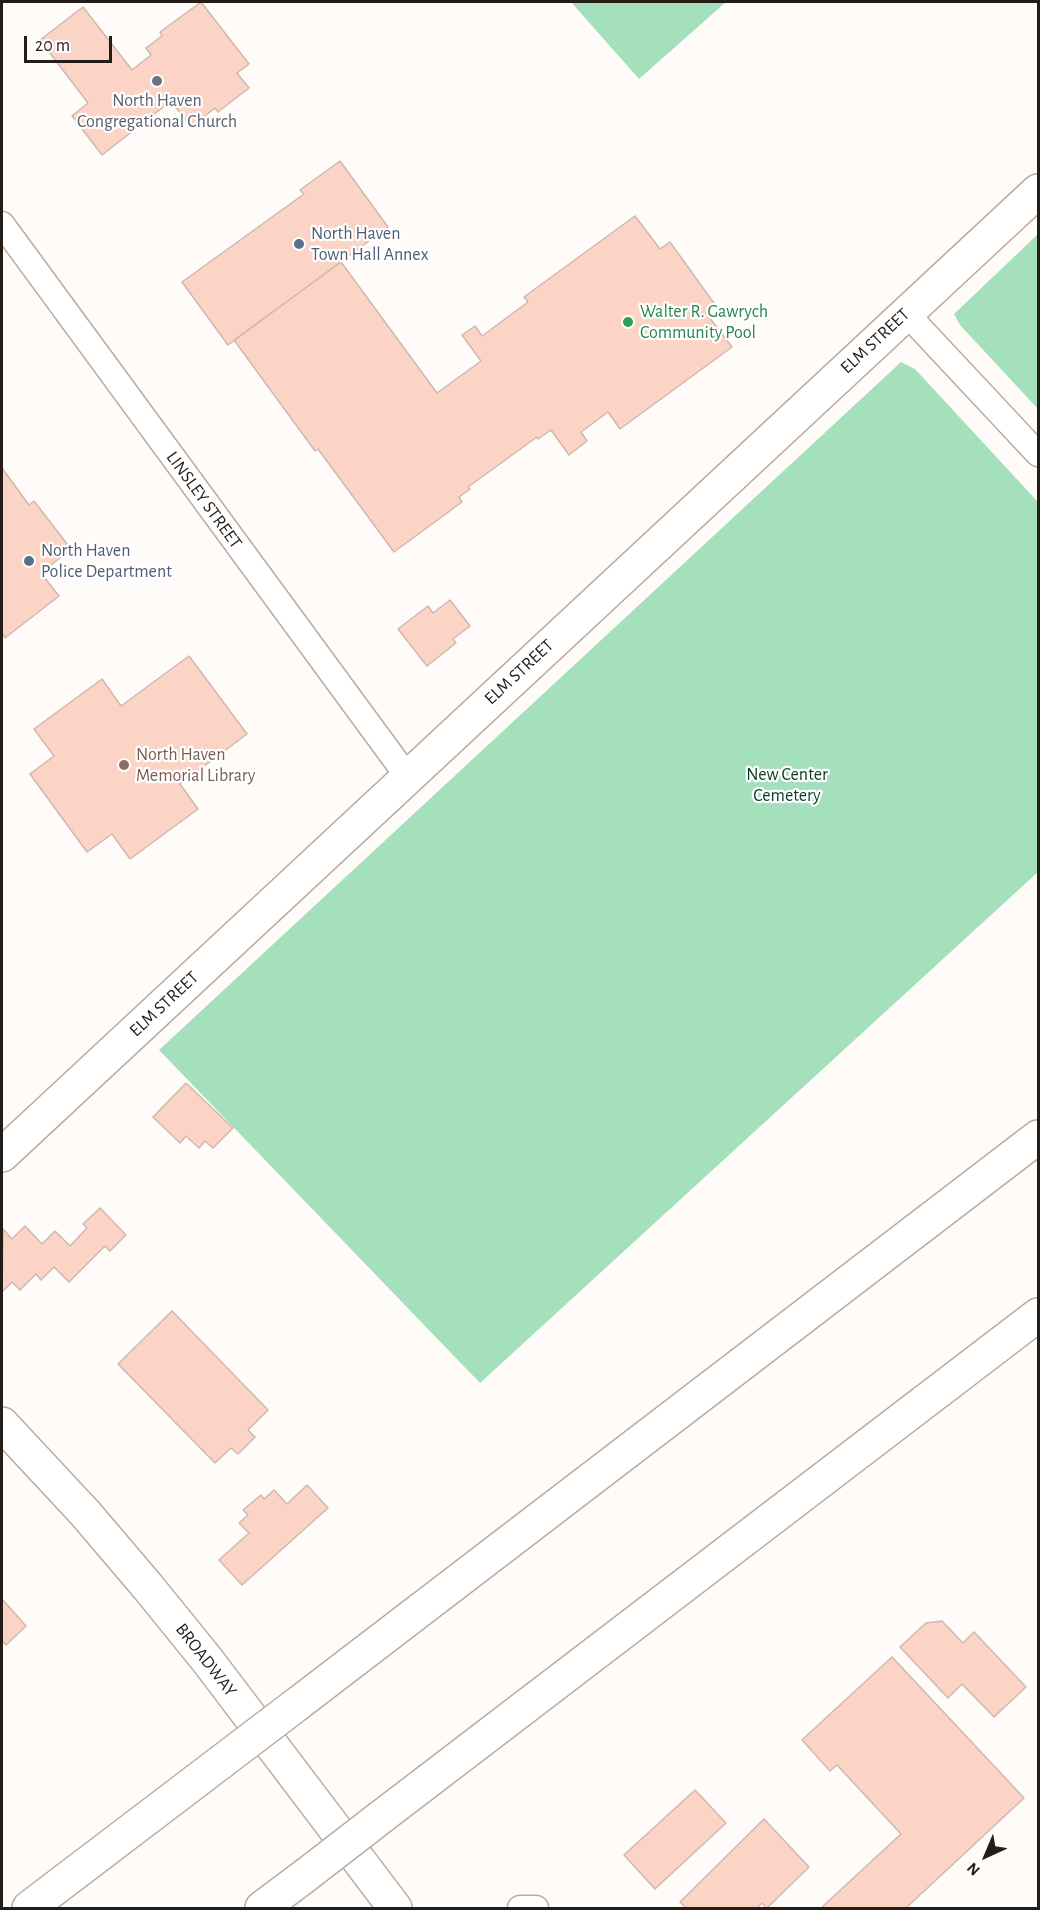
<!DOCTYPE html>
<html>
<head>
<meta charset="utf-8">
<style>
  body { margin:0 }
  #map { position:relative; width:1040px; height:1910px; overflow:hidden; background:#fffbf8; font-family:"Alegreya Sans",sans-serif }
  canvas { display:block }
  .frame { position:absolute; inset:0; border:3px solid #231c17; pointer-events:none }
  .north { position:absolute; left:956px; top:1826px; width:60px; height:60px; -webkit-text-stroke:4px #fff; paint-order:stroke; rotate:224deg; font-size:16px; font-weight:700; line-height:24px; text-align:center; color:#231c17 }
  .north::after { content:''; display:block; margin:auto; width:21px; height:27px; background:#231c17; clip-path:polygon(50% 0,100% 100%,50% 72%,0 100%) }
  .scale { position:absolute; left:24px; top:36px; width:88px; height:27px; box-sizing:border-box; border:3px solid #231c17; border-top:0; padding-left:8px; font-size:18px; line-height:21px; white-space:nowrap; color:#231c17; -webkit-text-stroke:4px #fff; paint-order:stroke }
</style>
</head>
<body>
<div id="map">
<canvas width="1040" height="1910"></canvas>
<div class="frame"></div>
<div class="north">N</div>
<div class="scale">20 m</div>
</div>
<script>
const ctx = document.querySelector('canvas').getContext('2d');
ctx.lineJoin = 'round';
function fill(path, color) {
  ctx.fillStyle = color;
  ctx.fill(path, 'evenodd');
}
function toPath(rows) {
  const path = new Path2D();
  for (const r of rows) {
    path.moveTo(r[0], r[1]);
    for (let i = 2; i < r.length; i += 2) path.lineTo(r[i], r[i + 1]);
  }
  return path;
}
function trace(path, color, width, dash) {
  ctx.strokeStyle = color;
  ctx.lineWidth = width;
  ctx.lineCap = dash ? 'butt' : 'round';
  ctx.setLineDash(dash || []);
  ctx.stroke(path);
}
function label(font, color, halo, rows, align = 'center') {
  ctx.font = font + ' "Alegreya Sans",sans-serif';
  ctx.lineWidth = 4.5;
  ctx.setLineDash([]);
  ctx.textBaseline = 'middle';
  ctx.strokeStyle = halo;
  ctx.fillStyle = color;
  for (const [text, x, y, turn = 0] of rows) {
    ctx.save();
    ctx.translate(x, y);
    ctx.rotate((+turn || 0) * Math.PI / 180);
    ctx.textAlign = isNaN(turn) ? turn : align;
    if (halo) ctx.strokeText(text, 0, 0);
    ctx.fillText(text, 0, 0);
    ctx.restore();
  }
}
const green = toPath([
  [571,2,726,2,639,79],
  [1038,234,1038,409,960,325,954,314],
  [901,362,915,369,1038,502,1038,872,480,1383,159,1050]
]);
const building = toPath([
  [201,2,249,64,237,73,249,88,218,112,215,108,191,127,171,101,102,155,72,116,88,103,40,40,83,7,132,70,151,55,146,48,162,36,160,32,201,2],
  [340,161,388,227,228,345,182,282,304,194,300,190,340,161],
  [635,216,660,249,670,242,716,306,706,313,732,347,620,429,608,412,581,432,587,441,569,455,551,430,538,439,537,437,468,487,470,489,459,497,462,502,394,552,318,449,315,451,234,340,341,262,437,393,481,361,462,335,475,326,482,336,528,302,524,297,635,216],
  [2,468,29,505,34,501,71,549,41,573,59,596,5,638,2,633,2,468],
  [450,600,470,626,453,639,456,643,427,666,398,629,428,606,433,613,450,600],
  [189,656,247,734,180,784,198,809,130,859,112,834,87,852,30,774,54,756,34,729,102,679,121,706,189,656],
  [186,1083,233,1128,213,1148,205,1141,199,1148,186,1136,180,1143,153,1117,186,1083],
  [100,1208,126,1235,110,1251,105,1246,69,1282,54,1267,41,1280,36,1274,20,1290,12,1282,2,1292,3,1229,12,1239,25,1226,42,1244,55,1231,70,1246,87,1228,83,1224,100,1208],
  [172,1311,268,1410,248,1430,255,1437,238,1454,231,1448,215,1463,118,1364,172,1311],
  [307,1485,328,1508,242,1585,219,1560,249,1533,239,1523,248,1515,243,1510,261,1495,264,1499,274,1490,287,1504,307,1485],
  [2,1599,26,1626,6,1645,2,1640,2,1599],
  [942,1621,963,1643,974,1632,1026,1687,994,1717,962,1684,948,1698,900,1647,926,1623,942,1621],
  [892,1657,1024,1798,906,1908,821,1908,901,1834,837,1765,830,1771,802,1740,892,1657],
  [695,1790,726,1823,655,1889,624,1855,695,1790],
  [764,1819,809,1867,767,1908,762,1903,757,1908,686,1908,680,1902,764,1819]
]);
const street = toPath([
  [2,224,407,776],
  [906,313,1038,454],
  [520,1908,536,1908]
]);
const secondary = toPath([
  [2,1155,1038,191],
  [2,1424,85,1513,148,1587,208,1661,395,1908]
]);
const highway = toPath([
  [296,1705,1038,1137],
  [381,1817,1038,1315],
  [29,1908,221,1762],
  [262,1908,306,1875]
]);
const highwayBridge = toPath([
  [221,1762,296,1705],
  [306,1875,381,1817]
]);
const markers = [
  [157,81,6,"#6b7280"],
  [299,244,6,"#5c6f8a"],
  [628,322,6,"#2e9e5b"],
  [29,561,6,"#5c6f8a"],
  [124,765,6,"#8d6e63"]
];
const worshipNames = [
  ["North Haven",157,101],
  ["Congregational Church",157,122]
];
const serviceNames = [
  ["North Haven",311,234],
  ["Town Hall Annex",311,255],
  ["North Haven",41,551],
  ["Police Department",41,572]
];
const leisureNames = [
  ["Walter R. Gawrych",640,312],
  ["Community Pool",640,333]
];
const streetNames = [
  ["ELM STREET",875,341,-43],
  ["LINSLEY STREET",204,500,54],
  ["ELM STREET",519,672,-43],
  ["ELM STREET",164,1004,-43],
  ["BROADWAY",206,1660,52]
];
const educationNames = [
  ["North Haven",136,755],
  ["Memorial Library",136,776]
];
const parkNames = [
  ["New Center",787,775],
  ["Cemetery",787,796]
];
fill(green, '#a5e0bc');
fill(building, '#fbd4c6');
trace(building, '#ceb8b0', 1.5);
trace(street, '#bcaa9d', 27);
trace(secondary, '#bcaa9d', 36);
trace(highway, '#bcaa9d', 36);
trace(street, '#fff', 24);
trace(secondary, '#fff', 33);
trace(highway, '#fff', 33);
trace(highwayBridge, '#bcaa9d', 36, []);
trace(highwayBridge, '#fff', 33);
for (const [x, y, r, color] of markers) {
  const dot = new Path2D();
  dot.arc(x, y, r, 0, 2 * Math.PI);
  ctx.fillStyle = color;
  ctx.fill(dot);
  trace(dot, '#fff', 2);
}
label('18px', '#5b616d', '#fff', worshipNames);
label('18px', '#4e5e75', '#fff', serviceNames, 'left');
label('18px', '#27864d', '#fff', leisureNames, 'left');
label('18px', '#231c17', '#fff', streetNames);
label('18px', '#785e54', '#fff', educationNames, 'left');
label('18px', '#093a23', '#fff', parkNames);
</script>
</body>
</html>
